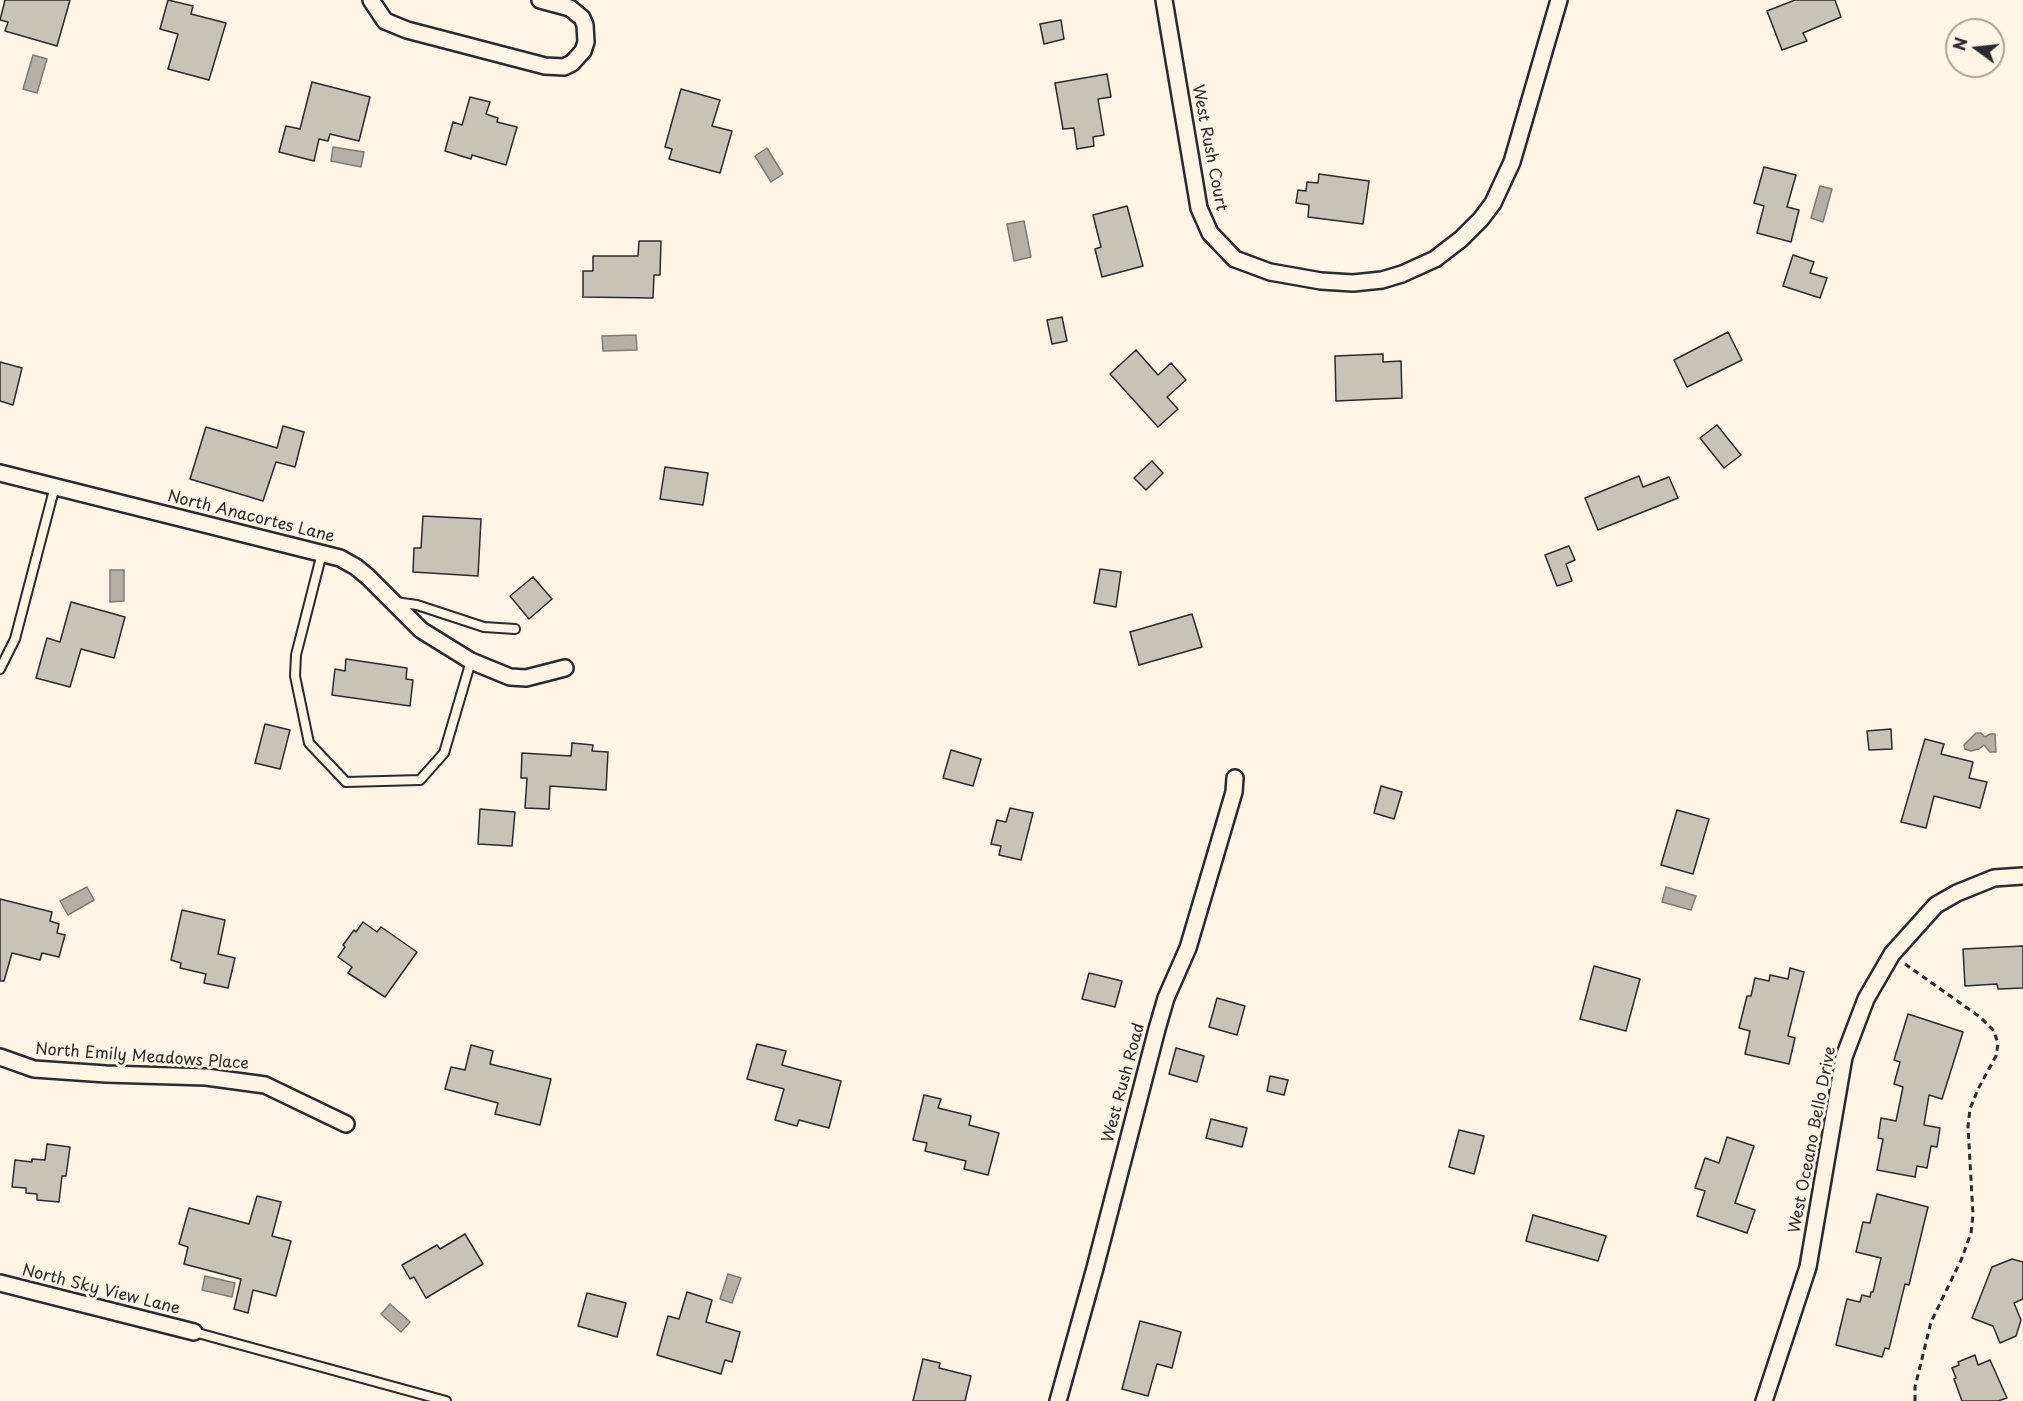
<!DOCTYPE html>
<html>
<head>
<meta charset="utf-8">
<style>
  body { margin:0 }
  #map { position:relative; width:2023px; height:1401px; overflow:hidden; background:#fcf5e5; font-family:"Playpen Sans",sans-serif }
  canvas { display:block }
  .north { position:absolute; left:1945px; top:18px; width:60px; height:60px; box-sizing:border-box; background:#fcf5e5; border:2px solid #a8a49b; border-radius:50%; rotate:285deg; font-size:16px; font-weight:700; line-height:24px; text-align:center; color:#2b2b2b }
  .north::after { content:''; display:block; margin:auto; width:21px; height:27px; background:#2b2b2b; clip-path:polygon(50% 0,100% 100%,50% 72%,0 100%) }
</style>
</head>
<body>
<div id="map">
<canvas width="2023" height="1401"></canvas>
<div class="north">N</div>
</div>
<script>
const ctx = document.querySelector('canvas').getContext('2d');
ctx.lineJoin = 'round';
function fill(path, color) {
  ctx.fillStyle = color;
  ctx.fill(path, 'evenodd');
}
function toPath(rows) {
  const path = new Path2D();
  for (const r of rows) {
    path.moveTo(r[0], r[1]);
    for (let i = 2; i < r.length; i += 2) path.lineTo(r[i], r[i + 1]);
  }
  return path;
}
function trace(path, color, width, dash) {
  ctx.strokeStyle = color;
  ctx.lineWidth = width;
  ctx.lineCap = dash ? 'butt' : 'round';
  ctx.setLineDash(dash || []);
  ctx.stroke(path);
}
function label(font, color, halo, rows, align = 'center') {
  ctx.font = font + ' "Playpen Sans",sans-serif';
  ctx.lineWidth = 6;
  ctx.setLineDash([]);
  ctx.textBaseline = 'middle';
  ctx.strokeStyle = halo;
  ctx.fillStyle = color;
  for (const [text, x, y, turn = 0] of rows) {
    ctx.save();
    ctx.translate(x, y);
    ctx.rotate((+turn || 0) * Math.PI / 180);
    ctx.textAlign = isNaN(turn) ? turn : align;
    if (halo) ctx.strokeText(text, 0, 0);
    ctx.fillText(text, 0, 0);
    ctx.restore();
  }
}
const water = toPath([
  [33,55,47,59,37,93,23,89,33,55],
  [333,147,364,152,361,167,331,161,333,147],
  [767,148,783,174,771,182,755,156,767,148],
  [1820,186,1832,189,1823,222,1811,218,1820,186],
  [1024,221,1031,257,1014,261,1007,224,1024,221],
  [636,335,637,350,603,351,602,336,636,335],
  [110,570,124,570,124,601,110,602,110,570],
  [1976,733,1981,733,1985,737,1990,734,1995,734,1996,752,1990,752,1984,745,1979,749,1971,751,1965,749,1964,745,1976,733],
  [87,887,94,900,68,915,60,901,87,887],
  [1666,887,1696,896,1691,910,1662,902,1666,887],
  [728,1274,741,1278,732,1303,720,1299,728,1274],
  [205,1276,235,1283,232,1297,202,1290,205,1276],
  [390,1304,410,1322,401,1332,381,1314,390,1304]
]);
const building = toPath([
  [5,0,70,0,57,46,5,31,8,22,0,20,5,0],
  [168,0,193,6,191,14,226,23,209,80,168,69,178,34,160,29,168,0],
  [1795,0,1835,0,1841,17,1803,33,1807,41,1782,50,1767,11,1795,0],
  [1061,20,1064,39,1044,44,1040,24,1061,20],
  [1107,74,1111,97,1098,99,1104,135,1093,137,1094,146,1077,149,1074,128,1063,129,1055,83,1107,74],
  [312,82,370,97,359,141,330,134,328,141,319,139,314,161,279,152,286,126,300,129,312,82],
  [681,89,720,100,712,126,732,131,720,173,669,159,672,149,665,147,681,89],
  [470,97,490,102,486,114,498,118,497,122,517,127,506,165,472,155,471,159,445,151,453,122,462,125,470,97],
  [1764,167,1796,175,1787,207,1799,210,1791,242,1757,233,1764,206,1754,203,1764,167],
  [1319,174,1369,181,1363,224,1308,217,1309,205,1296,203,1298,190,1306,191,1307,182,1318,183,1319,174],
  [1127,206,1143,266,1102,277,1095,249,1101,247,1093,215,1127,206],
  [639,241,661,241,660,275,654,275,653,298,583,297,583,271,593,271,593,256,638,256,639,241],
  [1793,255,1814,262,1810,273,1827,278,1820,298,1783,286,1793,255],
  [1062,317,1067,341,1052,344,1047,320,1062,317],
  [1728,332,1742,360,1687,387,1674,360,1728,332],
  [1136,350,1158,375,1171,363,1186,380,1167,397,1178,409,1158,427,1110,374,1136,350],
  [1383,354,1383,362,1401,361,1402,398,1336,401,1335,356,1383,354],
  [0,362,22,368,13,405,0,401,0,362],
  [1717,425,1741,455,1724,468,1700,438,1717,425],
  [283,426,304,432,295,467,276,462,263,501,190,479,206,427,277,448,283,426],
  [1152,461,1163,473,1146,490,1134,478,1152,461],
  [665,467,708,473,703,505,660,499,665,467],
  [1639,476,1643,487,1669,477,1678,498,1598,530,1585,498,1639,476],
  [423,516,481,519,478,576,413,572,414,548,421,548,423,516],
  [1569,546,1575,560,1566,564,1572,581,1557,586,1545,555,1569,546],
  [1100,569,1121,572,1116,607,1094,603,1100,569],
  [533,577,552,599,529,619,510,596,533,577],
  [71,602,125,617,114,658,81,649,70,687,36,678,47,638,60,642,71,602],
  [1192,614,1202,647,1139,665,1130,632,1192,614],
  [346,659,407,668,406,679,413,680,410,706,332,695,335,669,345,671,346,659],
  [265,724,290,730,280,769,255,763,265,724],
  [1891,729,1892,749,1869,750,1867,731,1891,729],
  [1925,739,1944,744,1941,754,1973,762,1969,778,1987,782,1980,808,1934,796,1926,828,1901,822,1925,739],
  [572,743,593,745,592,751,608,752,606,790,550,786,549,809,525,808,527,778,521,778,522,753,571,756,572,743],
  [951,750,981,759,973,786,943,778,951,750],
  [1381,786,1402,792,1394,819,1374,813,1381,786],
  [1010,808,1033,813,1021,860,999,855,1001,846,991,844,997,820,1006,822,1010,808],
  [480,809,515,812,512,846,478,844,480,809],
  [1677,810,1709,819,1693,874,1661,865,1677,810],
  [0,899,52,912,50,921,59,924,57,933,65,935,59,957,42,953,40,960,12,953,4,981,0,981,0,899],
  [182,910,225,920,218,954,235,958,228,988,204,983,206,974,180,968,181,963,171,960,182,910],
  [363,922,377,932,381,927,417,952,385,997,348,973,352,967,338,957,345,947,343,945,354,930,356,932,363,922],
  [2023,946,2023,988,1998,989,1997,984,1965,986,1963,949,2023,946],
  [1594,966,1640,979,1626,1031,1580,1019,1594,966],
  [1790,968,1804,972,1788,1036,1795,1038,1789,1064,1745,1054,1750,1031,1739,1028,1747,996,1751,996,1755,978,1769,981,1770,975,1788,979,1790,968],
  [1089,973,1122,981,1115,1007,1082,999,1089,973],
  [1217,998,1245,1006,1237,1035,1209,1027,1217,998],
  [1908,1014,1963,1032,1942,1099,1929,1095,1924,1125,1940,1128,1937,1147,1931,1146,1927,1168,1917,1166,1915,1177,1877,1170,1883,1139,1878,1138,1881,1118,1896,1121,1903,1087,1894,1084,1900,1062,1894,1060,1908,1014],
  [757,1044,786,1051,782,1065,841,1081,829,1128,799,1120,797,1126,775,1120,784,1089,747,1079,757,1044],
  [471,1045,493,1051,490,1064,551,1079,540,1125,495,1114,498,1103,445,1089,451,1067,465,1070,471,1045],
  [1176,1048,1204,1056,1197,1082,1169,1074,1176,1048],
  [1270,1076,1288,1080,1284,1095,1267,1091,1270,1076],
  [924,1095,941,1099,938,1108,971,1116,969,1125,999,1133,988,1175,964,1169,966,1161,925,1151,927,1143,913,1140,924,1095],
  [1211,1119,1247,1128,1242,1147,1206,1138,1211,1119],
  [1459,1130,1484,1136,1474,1174,1449,1167,1459,1130],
  [1727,1137,1754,1146,1735,1203,1755,1210,1747,1233,1697,1216,1705,1191,1695,1188,1705,1158,1719,1163,1727,1137],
  [47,1144,70,1147,66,1176,62,1176,59,1202,37,1200,37,1194,26,1193,26,1188,12,1187,15,1160,32,1162,32,1159,45,1160,47,1144],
  [1877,1194,1928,1207,1909,1285,1905,1284,1889,1349,1885,1348,1882,1357,1836,1345,1847,1299,1860,1302,1862,1295,1870,1297,1871,1292,1873,1292,1881,1258,1856,1252,1863,1222,1870,1223,1877,1194],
  [257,1196,281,1202,272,1236,291,1241,276,1296,253,1290,248,1313,234,1309,241,1279,184,1264,188,1247,179,1244,189,1208,249,1224,257,1196],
  [1533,1215,1606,1236,1598,1261,1526,1241,1533,1215],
  [465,1234,483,1264,426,1298,414,1277,410,1279,402,1265,437,1245,440,1249,465,1234],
  [2012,1259,2023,1262,2023,1299,2014,1303,2021,1320,2016,1336,2000,1343,1993,1326,1972,1318,1992,1267,2012,1259],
  [687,1292,712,1300,706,1322,740,1332,732,1362,725,1360,721,1374,657,1355,668,1316,679,1319,687,1292],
  [587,1293,626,1303,617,1337,578,1326,587,1293],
  [1140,1321,1181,1332,1172,1368,1157,1364,1148,1396,1122,1389,1140,1321],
  [1975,1355,1978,1365,1990,1360,2007,1398,1998,1401,1962,1401,1954,1379,1956,1378,1952,1368,1959,1365,1958,1362,1975,1355],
  [923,1359,940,1363,939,1368,971,1376,965,1401,913,1401,923,1359]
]);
const path = toPath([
  [1905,964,1980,1017,1994,1031,1998,1044,1996,1056,1978,1089,1970,1109,1968,1126,1973,1215,1971,1233,1962,1258,1931,1322,1915,1387,1915,1401]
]);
const lane = toPath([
  [322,553,296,655,295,676,309,743,346,782,420,780,444,753,471,661],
  [395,602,417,605,484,627,515,629],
  [0,669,15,639,55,486],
  [194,1332,446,1401]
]);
const street = toPath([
  [371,0,385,21,407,30,545,66,564,67,572,63,583,51,586,42,585,25,582,18,570,8,540,0],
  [1164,0,1199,208,1210,233,1235,259,1270,272,1321,281,1353,283,1382,280,1402,274,1435,259,1461,239,1481,219,1493,203,1512,162,1559,0],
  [0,473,340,558,356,567,368,577,421,630,471,661,510,677,526,678,565,668],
  [0,1057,34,1069,106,1074,206,1077,265,1085,346,1124],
  [0,1283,194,1332],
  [1058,1401,1095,1268,1157,1029,1166,998,1188,948,1234,792,1235,778],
  [1764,1401,1808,1267,1844,1057,1866,999,1892,954,1936,905,1957,893,1994,878,2023,876]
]);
const streetNames = [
  ["West Rush Court",1209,148,79],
  ["North Anacortes Lane",251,517,14],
  ["North Emily Meadows Place",142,1057,4],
  ["West Rush Road",1124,1083,-75],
  ["West Oceano Bello Drive",1813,1140,-79],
  ["North Sky View Lane",101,1290,14]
];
fill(water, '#b4b0a5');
trace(water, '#7d7b74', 1.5);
fill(building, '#c8c3b7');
trace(building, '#2b2b2b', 1.5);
trace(lane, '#2b2b2b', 12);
trace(street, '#2b2b2b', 20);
trace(path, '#2b2b2b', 3, [6, 4.5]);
trace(lane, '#fcf5e5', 8);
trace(street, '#fcf5e5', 15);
label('16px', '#2b2b2b', '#fcf5e5', streetNames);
</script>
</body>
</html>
